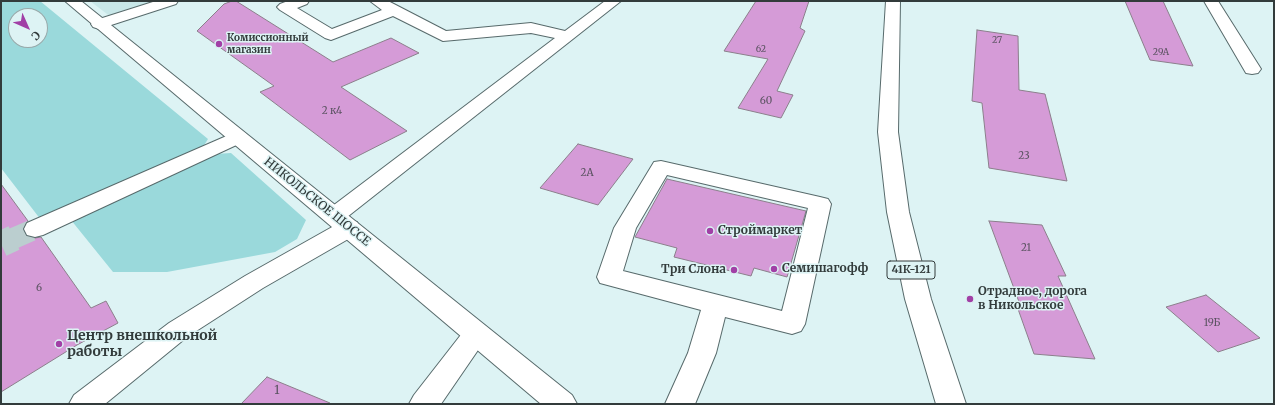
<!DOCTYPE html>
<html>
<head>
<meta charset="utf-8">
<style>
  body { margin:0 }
  #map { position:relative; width:1275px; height:405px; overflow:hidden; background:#ddf3f4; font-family:Merriweather,serif }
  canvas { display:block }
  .frame { position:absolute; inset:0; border:2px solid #323b3b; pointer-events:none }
  .north { position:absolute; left:8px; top:8px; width:40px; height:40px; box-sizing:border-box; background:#ddf3f4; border:1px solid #99a9aa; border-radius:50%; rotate:135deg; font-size:11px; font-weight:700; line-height:16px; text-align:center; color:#323b3b }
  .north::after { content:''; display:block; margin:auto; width:14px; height:18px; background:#a13fa6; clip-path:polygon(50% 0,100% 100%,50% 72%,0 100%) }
</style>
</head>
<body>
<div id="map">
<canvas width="1275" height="405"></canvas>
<div class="frame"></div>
<div class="north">С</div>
</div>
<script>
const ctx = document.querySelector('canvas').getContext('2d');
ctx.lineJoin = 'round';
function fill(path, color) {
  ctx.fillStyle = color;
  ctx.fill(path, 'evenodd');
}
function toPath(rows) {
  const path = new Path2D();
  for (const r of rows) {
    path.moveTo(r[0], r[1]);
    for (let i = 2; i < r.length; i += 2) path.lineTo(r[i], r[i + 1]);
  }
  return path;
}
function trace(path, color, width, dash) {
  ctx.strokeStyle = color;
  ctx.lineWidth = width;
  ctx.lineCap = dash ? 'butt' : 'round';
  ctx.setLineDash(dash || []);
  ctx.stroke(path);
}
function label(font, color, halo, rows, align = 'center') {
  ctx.font = font + ' Merriweather,serif';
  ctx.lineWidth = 3;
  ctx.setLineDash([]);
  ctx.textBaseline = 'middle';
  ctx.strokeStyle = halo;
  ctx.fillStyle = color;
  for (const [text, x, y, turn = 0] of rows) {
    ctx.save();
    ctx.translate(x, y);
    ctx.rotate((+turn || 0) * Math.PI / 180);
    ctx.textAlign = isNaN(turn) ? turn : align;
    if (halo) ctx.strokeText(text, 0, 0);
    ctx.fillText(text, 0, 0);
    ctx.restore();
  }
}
const built = toPath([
  [90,1,162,1,111,17]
]);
const green = toPath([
  [1,1,40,1,208,139,203,147,41,220,1,168],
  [16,16,40,16,40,40,16,40],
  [231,153,306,220,297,239,275,252,167,272,113,272,71,220,215,154]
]);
const building = toPath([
  [232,1,236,1,333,62,391,38,419,53,341,87,407,131,350,160,260,92,274,86,197,31,224,4,232,1],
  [756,1,809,1,800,28,805,31,777,91,793,95,781,118,738,108,768,59,724,51,756,1],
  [1125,1,1163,1,1193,66,1150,60,1125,1],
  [977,30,1018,36,1019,90,1045,94,1067,181,989,168,982,103,972,101,977,30],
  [578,144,633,159,598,205,540,188,578,144],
  [667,179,806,211,787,277,754,268,751,276,674,257,677,248,635,237,667,179],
  [1,184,28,221,23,228,26,236,35,238,41,237,91,308,106,301,118,323,77,345,1,392,1,184],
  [989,221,1042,225,1066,276,1058,276,1095,359,1034,354,1018,309,1022,310,989,221],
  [1206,295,1260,338,1218,352,1166,307,1206,295],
  [267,377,330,403,330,404,241,404,267,377]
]);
const minorTunnelFar1 = toPath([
  [12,239,35,229]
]);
const minorTunnel = toPath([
  [1,244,14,238]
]);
const minor = toPath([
  [156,1,178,1,176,4,105,27,99,29,93,27,91,24,93,21,156,1],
  [288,1,309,1,307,4,297,8,332,29,382,10,370,1,388,1,446,31,531,23,565,31,605,1,621,1,342,221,334,224,326,221,323,216,326,211,555,38,531,33,443,41,393,16,331,40,325,38,280,10,277,7,280,4,288,1],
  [1204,1,1218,1,1261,69,1258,73,1252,74,1246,73,1204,1],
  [238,131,245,133,248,137,245,141,43,235,35,237,27,235,24,229,27,223,238,131],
  [661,161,820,197,828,199,831,204,805,324,801,331,792,334,725,317,716,353,695,404,665,404,688,353,701,310,600,283,597,277,614,228,654,162,661,161],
  [667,175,808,208,782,311,623,271,636,228,667,175],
  [349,220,357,222,360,228,357,234,263,288,187,337,105,404,69,404,74,395,169,323,245,276,341,222,349,220],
  [476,323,485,327,489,334,441,404,409,404,414,395,467,327,476,323]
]);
const major = toPath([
  [65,1,81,1,572,395,577,404,541,404,65,1],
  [886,1,900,1,898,132,909,212,931,299,966,404,936,404,905,299,887,212,878,132,886,1]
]);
const markers = [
  [219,44,4,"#a13fa6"],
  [710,231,4,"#a13fa6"],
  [774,269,4,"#a13fa6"],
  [734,270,4,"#a13fa6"],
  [970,299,4,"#a13fa6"],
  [59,344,4,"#a13fa6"]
];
const farNumbernames = [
  ["27",997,40],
  ["62",761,49],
  ["29А",1161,52]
];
const farPoinames = [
  ["Комиссионный",227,38],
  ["магазин",227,50]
];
const numberNames = [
  ["60",766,101],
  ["2 к4",332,111],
  ["23",1024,156],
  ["2А",587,173],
  ["21",1026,248],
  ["6",39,288],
  ["19Б",1212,323]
];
const shields = [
  [911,270,48]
];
const shieldNames = [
  ["41К-121",911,270]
];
const streetNames = [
  ["НИКОЛЬСКОЕ ШОССЕ",317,202,39]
];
const poiNames = [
  ["Строймаркет",718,231],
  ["Семишагофф",782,269],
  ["Три Слона",726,270,"right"],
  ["Отрадное, дорога",978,292],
  ["в Никольское",978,306]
];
const nearNumbernames = [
  ["1",277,391]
];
const nearPoinames = [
  ["Центр внешкольной",67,336],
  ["работы",67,352]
];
fill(built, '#c8e7e8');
fill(green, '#9ad9db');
fill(building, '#d59bd7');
trace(building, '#8b7f8b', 1);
trace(minorTunnelFar1, '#bbcecf', 21, [21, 10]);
trace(minorTunnel, '#bbcecf', 26, [26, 13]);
trace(minor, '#576a6b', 2);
trace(major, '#576a6b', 2);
fill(minor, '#fff');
fill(major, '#fff');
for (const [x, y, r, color] of markers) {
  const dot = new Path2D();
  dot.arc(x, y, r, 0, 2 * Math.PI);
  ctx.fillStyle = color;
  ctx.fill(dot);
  trace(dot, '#ddf3f4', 1.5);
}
label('9px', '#5b5362', null, farNumbernames);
label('bold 10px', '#323b3b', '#ddf3f4', farPoinames, 'left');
label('10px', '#5b5362', null, numberNames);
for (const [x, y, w] of shields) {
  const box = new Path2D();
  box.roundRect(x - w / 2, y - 9, w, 18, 3);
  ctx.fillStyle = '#ddf3f4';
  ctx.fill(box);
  trace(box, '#323b3b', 1);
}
label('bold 11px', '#323b3b', null, shieldNames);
label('12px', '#323b3b', '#ddf3f4', streetNames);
label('bold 12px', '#323b3b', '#ddf3f4', poiNames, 'left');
label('12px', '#5b5362', null, nearNumbernames);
label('bold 14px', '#323b3b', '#ddf3f4', nearPoinames, 'left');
</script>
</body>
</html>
